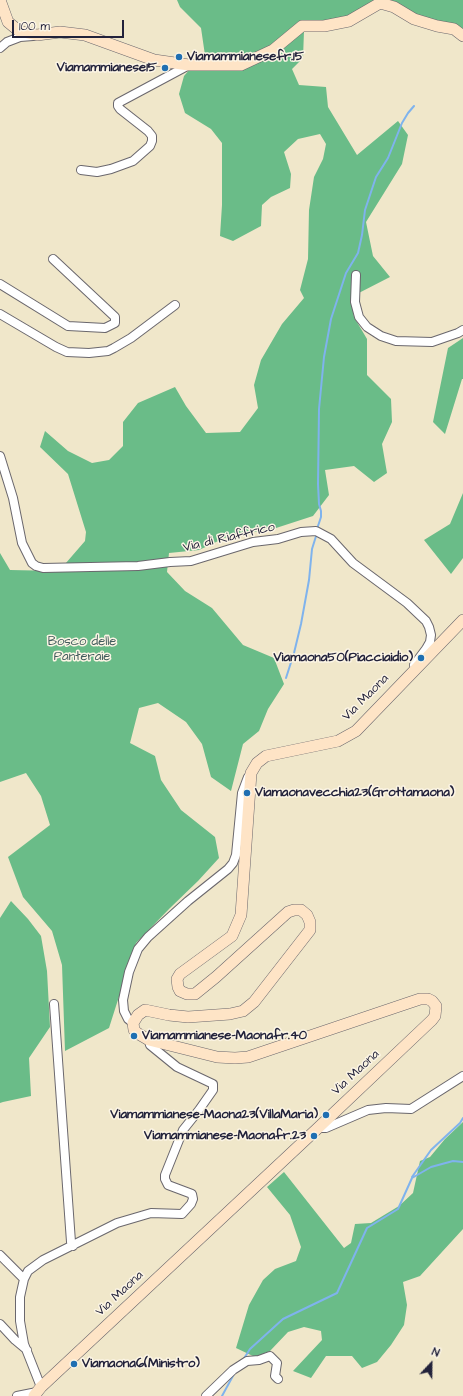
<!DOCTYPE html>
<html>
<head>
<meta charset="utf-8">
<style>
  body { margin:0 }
  #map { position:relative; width:463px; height:1396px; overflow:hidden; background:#f0e7ca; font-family:"Architects Daughter",sans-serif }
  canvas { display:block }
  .north { position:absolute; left:411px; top:1344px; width:40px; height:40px; -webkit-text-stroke:3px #fcf5e5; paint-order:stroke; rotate:22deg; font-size:11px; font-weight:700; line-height:16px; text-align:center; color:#22223b }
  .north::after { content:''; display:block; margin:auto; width:14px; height:18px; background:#22223b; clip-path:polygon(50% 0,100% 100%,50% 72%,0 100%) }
  .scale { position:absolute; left:12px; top:20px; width:112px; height:18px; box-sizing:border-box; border:2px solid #22223b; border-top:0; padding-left:5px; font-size:12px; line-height:14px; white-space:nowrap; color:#22223b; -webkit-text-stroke:3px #fcf5e5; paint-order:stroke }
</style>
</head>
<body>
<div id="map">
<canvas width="463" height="1396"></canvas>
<div class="north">N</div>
<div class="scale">100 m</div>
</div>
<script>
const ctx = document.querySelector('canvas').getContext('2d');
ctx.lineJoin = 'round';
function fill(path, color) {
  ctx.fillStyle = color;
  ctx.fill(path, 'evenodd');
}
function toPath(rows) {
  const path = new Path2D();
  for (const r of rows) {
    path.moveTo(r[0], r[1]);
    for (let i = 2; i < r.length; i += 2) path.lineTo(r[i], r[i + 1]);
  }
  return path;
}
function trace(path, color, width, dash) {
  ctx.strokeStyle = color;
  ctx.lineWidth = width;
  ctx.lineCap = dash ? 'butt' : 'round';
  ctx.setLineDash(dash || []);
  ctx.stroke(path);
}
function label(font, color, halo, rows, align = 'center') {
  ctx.font = font + ' "Architects Daughter",sans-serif';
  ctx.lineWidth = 3;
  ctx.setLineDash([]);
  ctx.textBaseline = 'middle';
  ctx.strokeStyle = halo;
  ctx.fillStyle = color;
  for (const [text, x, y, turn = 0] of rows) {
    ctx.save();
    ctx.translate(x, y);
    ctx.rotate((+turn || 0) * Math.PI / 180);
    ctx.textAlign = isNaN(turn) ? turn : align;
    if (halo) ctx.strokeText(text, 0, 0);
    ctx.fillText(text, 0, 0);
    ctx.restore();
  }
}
const forest = toPath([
  [177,0,463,0,463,30,425,20,392,2,363,9,339,20,311,20,294,27,264,50,239,60,206,62,201,28,180,7],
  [304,31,303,58,292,69,299,85,326,87,328,107,357,155,398,121,408,135,402,164,366,222,373,256,390,277,351,297,354,317,367,339,367,375,391,399,392,422,382,444,387,473,374,482,354,466,325,470,329,495,313,516,273,529,229,536,199,550,169,553,167,572,185,591,212,608,243,645,274,658,284,684,268,709,259,731,243,744,231,791,211,777,202,744,186,722,158,703,139,708,130,743,155,756,161,780,181,810,215,837,219,858,198,881,170,908,136,943,109,1028,65,1051,62,965,52,931,23,897,8,857,50,825,41,796,26,773,0,782,0,553,10,570,59,571,85,541,86,532,68,474,40,447,45,431,68,451,92,463,109,460,123,446,123,422,138,403,175,387,186,406,206,433,240,432,258,408,254,385,261,360,282,324,304,298,300,290,308,259,309,210,314,177,323,159,326,144,320,134,298,139,284,152,291,174,290,188,271,197,262,205,261,226,233,241,220,236,222,205,222,143,211,129,185,113,179,94,184,76,190,69,246,67],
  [463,338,463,379,462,379,445,434,433,422,448,348],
  [463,493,463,558,451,574,424,540,450,524],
  [11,901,28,919,41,936,47,971,50,1027,29,1058,31,1096,3,1102,0,1103,0,918],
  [463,1122,463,1229,420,1276,403,1282,407,1305,404,1325,391,1345,377,1362,362,1368,352,1356,326,1356,311,1378,293,1371,322,1340,321,1331,304,1327,288,1332,270,1351,255,1357,236,1348,249,1305,263,1280,275,1269,296,1261,301,1247,290,1215,267,1187,284,1172,344,1248,351,1243,355,1224,371,1223,399,1206,413,1193,420,1161,430,1157,445,1139]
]);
const stream = toPath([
  [317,529,321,517,321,511,319,504,318,484,319,409,324,357,331,319,346,273,358,253,362,235,365,210,376,177,388,158,402,123,408,113,414,106],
  [286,678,294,653,301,624,309,580,312,549,317,533],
  [412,1177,431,1150,460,1123,463,1118],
  [243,1360,250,1349,283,1319,337,1293,367,1228,398,1209,412,1178,431,1167,453,1161,463,1162],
  [222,1396,234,1374]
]);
const minor = toPath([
  [0,48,7,42,20,37,33,36],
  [81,170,97,172,111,169,133,161,150,146,152,141,152,136,148,131,120,109,118,106,118,103,189,65],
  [356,275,355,302,359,317,367,327,381,336,396,341,432,342,458,333,463,330],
  [0,284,68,326,105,328,115,323,115,317,53,259],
  [0,314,56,347,67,352,89,353,108,351,114,348,131,338,175,305],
  [0,456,13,498,22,543,32,563,36,566,43,568,138,566,170,562,191,561,253,542,278,539,301,532,316,531,331,539,353,563,407,603,426,621,429,627,431,635,430,642,426,649,414,665],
  [54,1004,71,1242,73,1246],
  [133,1023,128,1019,124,1011,123,1000,129,972,138,949,148,937,188,901,228,869,233,863,236,855,242,793,248,777],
  [318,1128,326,1128,368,1110,386,1108,411,1109,463,1076],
  [0,1255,24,1279,20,1297,20,1321,24,1344,41,1387],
  [24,1279,28,1271,43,1260,117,1223,151,1213,182,1214,191,1204,193,1199,192,1194,168,1185,165,1179,165,1175,183,1130,199,1110,213,1090,213,1084,177,1067,150,1045,149,1040],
  [0,1324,15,1340,27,1350],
  [17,1396,37,1392],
  [206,1396,233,1370,247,1361,259,1360,270,1356,277,1363,275,1376,278,1379]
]);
const secondary = toPath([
  [0,0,8,22,19,31,37,35,60,32,85,35,154,60,189,65,241,65,273,50,302,26,324,26,349,21,380,3,394,7,414,19,437,26,454,29,463,36],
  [34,1396,41,1387,318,1128,432,1020,435,1016,436,1006,432,1001,428,999,420,999,248,1057,235,1058,217,1057,149,1040,137,1033,134,1030,133,1023,138,1015,145,1010,169,1015,188,1017,230,1014,243,1011,254,1002,310,930,310,922,307,915,301,910,294,910,288,912,216,977,195,994,187,994,180,991,178,987,177,979,180,974,232,936,241,915,251,773,257,763,266,756,338,741,356,731,463,620]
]);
const markers = [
  [179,57,4,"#1f6fb2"],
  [165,68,4,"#1f6fb2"],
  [421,658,4,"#1f6fb2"],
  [247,793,4,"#1f6fb2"],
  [134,1036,4,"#1f6fb2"],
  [326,1115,4,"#1f6fb2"],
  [314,1136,4,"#1f6fb2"],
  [74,1364,4,"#1f6fb2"]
];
const poiNames = [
  ["Viamammianesefr.15",187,57],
  ["Viamammianese15",157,68,"right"],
  ["Viamaona50(Piacciaidio)",413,658,"right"],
  ["Viamaonavecchia23(Grottamaona)",255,793],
  ["Viamammianese-Maonafr.40",142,1036],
  ["Viamammianese-Maona23(VillaMaria)",318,1115,"right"],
  ["Viamammianese-Maonafr.23",306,1136,"right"],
  ["Viamaona6(Ministro)",82,1364]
];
const streetNames = [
  ["Via di Riaffrico",229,538,-13],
  ["Via Maona",366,698,-45],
  ["Via Maona",356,1073,-43],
  ["Via Maona",120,1294,-43]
];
const parkNames = [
  ["Bosco delle",82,642],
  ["Panteraie",82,657]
];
fill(forest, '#6abc88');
trace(stream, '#7fb3ed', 2);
trace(minor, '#6a676d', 10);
trace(secondary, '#6a676d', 12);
trace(minor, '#fff', 8);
trace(secondary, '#fee4c6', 11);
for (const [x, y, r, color] of markers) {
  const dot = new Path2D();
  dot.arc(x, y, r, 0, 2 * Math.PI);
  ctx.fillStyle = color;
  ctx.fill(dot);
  trace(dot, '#fcf5e5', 1.5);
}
label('bold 13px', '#22223b', '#fcf5e5', poiNames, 'left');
label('13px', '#22223b', '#fcf5e5', streetNames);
label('13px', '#3f5a5a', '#fcf5e5', parkNames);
</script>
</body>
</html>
